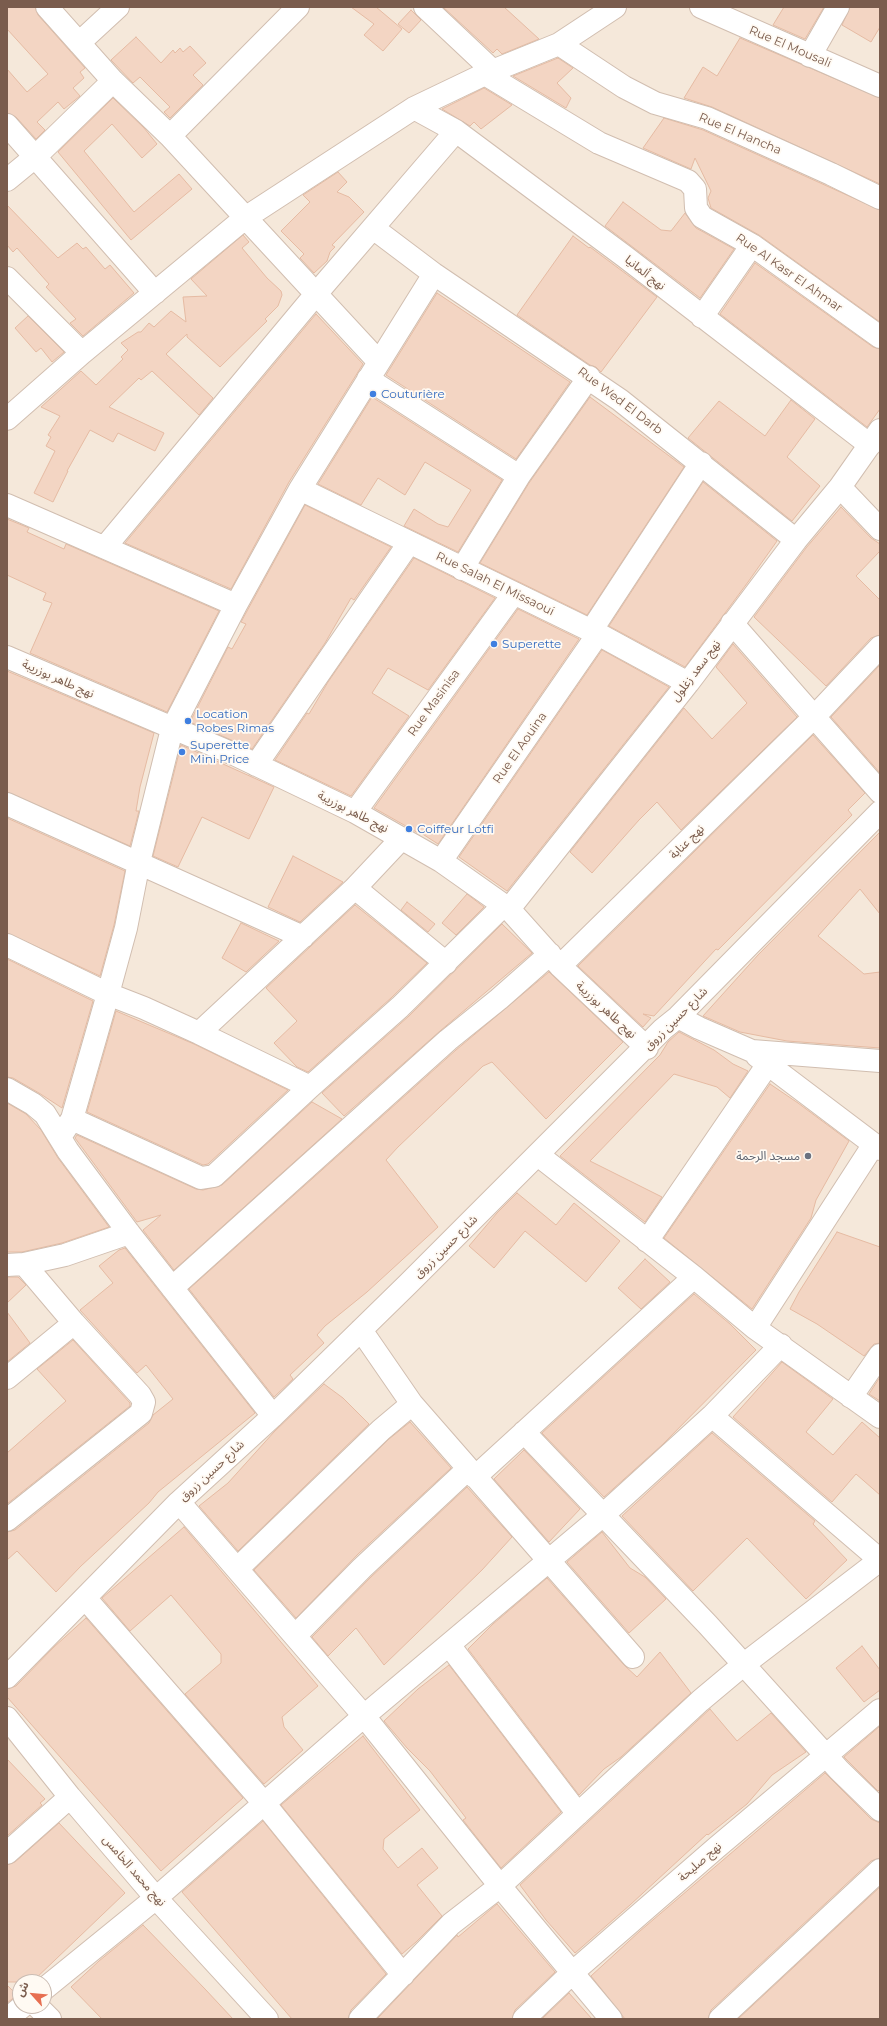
<!DOCTYPE html>
<html>
<head>
<meta charset="utf-8">
<style>
  body { margin:0 }
  #map { position:relative; width:887px; height:2026px; overflow:hidden; background:#fdf6ec; font-family:Montserrat,"Noto Sans Arabic",sans-serif }
  canvas { display:block }
  .frame { position:absolute; inset:0; border:8px solid #7a5c4d; pointer-events:none }
  .north { position:absolute; left:12px; top:1974px; width:40px; height:40px; box-sizing:border-box; background:#fffaf3; border:1px solid #cabbb1; border-radius:50%; rotate:297deg; font-size:11px; font-weight:700; line-height:16px; text-align:center; color:#7a5c4d }
  .north::after { content:''; display:block; margin:auto; width:14px; height:18px; background:#e76f51; clip-path:polygon(50% 0,100% 100%,50% 72%,0 100%) }
</style>
</head>
<body>
<div id="map">
<canvas width="887" height="2026"></canvas>
<div class="frame"></div>
<div class="north">ش</div>
</div>
<script>
const ctx = document.querySelector('canvas').getContext('2d');
ctx.lineJoin = 'round';
function fill(path, color) {
  ctx.fillStyle = color;
  ctx.fill(path, 'evenodd');
}
function toPath(rows) {
  const path = new Path2D();
  for (const r of rows) {
    path.moveTo(r[0], r[1]);
    for (let i = 2; i < r.length; i += 2) path.lineTo(r[i], r[i + 1]);
  }
  return path;
}
function trace(path, color, width, dash) {
  ctx.strokeStyle = color;
  ctx.lineWidth = width;
  ctx.lineCap = dash ? 'butt' : 'round';
  ctx.setLineDash(dash || []);
  ctx.stroke(path);
}
function label(font, color, halo, rows, align = 'center') {
  ctx.font = font + ' Montserrat,"Noto Sans Arabic",sans-serif';
  ctx.lineWidth = 3.5;
  ctx.setLineDash([]);
  ctx.textBaseline = 'middle';
  ctx.strokeStyle = halo;
  ctx.fillStyle = color;
  for (const [text, x, y, turn = 0] of rows) {
    ctx.save();
    ctx.translate(x, y);
    ctx.rotate((+turn || 0) * Math.PI / 180);
    ctx.textAlign = isNaN(turn) ? turn : align;
    if (halo) ctx.strokeText(text, 0, 0);
    ctx.fillText(text, 0, 0);
    ctx.restore();
  }
}
const residential = toPath([
  [7,7,880,7,880,2019,7,2019],
  [20,1982,44,1982,44,2006,20,2006]
]);
const building = toPath([
  [7,7,35,7,38,15,85,68,80,72,84,78,73,88,80,96,64,109,58,102,37,122,45,130,36,139,16,117,7,113,7,69,27,92,48,74,7,29,7,7],
  [351,7,376,7,402,29,383,51,364,35,374,24,351,7],
  [443,7,504,7,539,39,502,54,497,49,493,53,443,7],
  [784,7,824,7,805,39,773,25,784,7],
  [850,7,880,7,880,27,871,42,842,25,850,7],
  [411,10,421,20,409,33,398,24,411,10],
  [136,37,161,63,173,50,175,53,180,48,183,52,190,46,206,63,193,75,203,85,170,118,164,112,170,107,140,77,133,83,111,60,136,37],
  [740,38,880,98,880,184,712,107,684,98,703,67,717,76,740,38],
  [558,58,573,68,557,83,571,98,566,108,513,76,558,58],
  [484,88,512,105,481,129,474,122,470,126,442,109,484,88],
  [113,98,144,128,157,144,142,158,112,124,84,151,134,212,179,174,192,189,131,240,58,152,113,98],
  [664,118,703,130,880,210,880,322,759,235,711,208,708,198,711,191,695,158,691,169,643,148,664,118],
  [338,172,347,182,337,192,349,197,364,212,332,245,335,247,330,252,327,261,314,273,300,258,304,254,281,231,310,202,303,195,338,172],
  [623,202,661,230,671,231,685,213,696,228,734,249,700,298,605,226,623,202],
  [7,205,58,258,77,243,83,249,86,247,105,269,110,265,134,293,83,336,70,323,76,319,46,287,49,284,17,248,13,252,7,245,7,205],
  [243,235,249,242,242,248,267,278,281,291,282,295,278,306,265,319,267,321,220,367,187,337,187,334,166,354,213,398,199,415,152,371,141,380,139,378,109,407,164,433,155,451,118,433,113,442,90,430,67,471,68,471,53,502,34,493,55,451,46,446,51,437,48,435,60,416,41,407,81,371,96,385,123,359,121,357,128,350,121,343,138,332,141,332,149,323,154,327,171,311,186,322,183,297,207,296,191,279,243,235],
  [573,236,589,248,590,247,657,297,601,372,596,367,590,365,517,315,573,236],
  [755,263,873,347,880,349,880,409,867,427,720,314,755,263],
  [437,293,570,382,516,459,386,375,437,293],
  [316,314,363,364,289,482,231,589,125,543,316,314],
  [28,316,64,352,52,362,41,348,36,352,15,328,28,316],
  [372,397,502,480,458,552,404,526,414,509,438,524,448,527,471,490,425,462,405,495,378,478,361,505,318,484,372,397],
  [590,397,684,467,587,615,480,563,529,483,590,397],
  [791,400,815,419,787,457,820,486,792,521,688,438,719,401,765,436,791,400],
  [703,482,777,541,748,582,685,667,609,626,703,482],
  [305,505,391,547,354,600,351,598,325,643,252,749,190,722,228,647,232,649,246,624,241,622,305,505],
  [841,507,871,538,880,544,880,551,856,576,880,600,880,635,871,638,826,686,754,617,806,548,841,507],
  [7,519,29,528,27,532,64,549,66,544,219,611,167,712,30,653,52,603,43,600,46,593,7,575,7,519],
  [414,558,495,598,428,690,388,668,372,693,409,716,351,796,275,760,307,713,309,714,328,682,414,558],
  [518,609,579,639,438,844,421,833,420,834,374,808,518,609],
  [733,644,797,717,681,830,657,802,639,820,592,873,570,852,684,708,712,739,747,703,716,667,733,644],
  [602,650,669,687,507,891,459,857,602,650],
  [880,665,880,773,831,717,880,665],
  [7,671,154,733,140,787,136,811,139,811,130,846,7,792,7,671],
  [813,735,865,793,848,810,852,815,718,950,716,949,654,1016,643,1014,651,1018,643,1027,578,966,813,735],
  [181,745,274,787,249,839,202,817,178,867,153,856,181,745],
  [7,818,125,871,114,925,100,976,7,933,7,818],
  [880,832,880,914,860,889,818,936,864,974,880,972,880,1048,787,1041,740,1032,703,1016,758,955,880,832],
  [293,856,343,882,300,922,268,907,293,856],
  [467,894,484,907,456,935,442,923,467,894],
  [407,902,435,924,428,932,401,910,407,902],
  [355,905,427,963,391,998,308,1072,297,1067,274,1043,297,1021,266,988,355,905],
  [241,923,279,941,246,972,222,958,241,923],
  [502,924,532,953,440,1031,344,1116,322,1093,409,1016,502,924],
  [7,959,93,1001,62,1108,39,1093,13,1078,7,1077,7,959],
  [549,972,623,1042,546,1119,492,1062,483,1066,398,1147,386,1160,438,1227,367,1292,325,1326,317,1335,324,1343,290,1375,293,1379,274,1397,189,1289,456,1050,549,972],
  [116,1011,194,1044,288,1090,208,1164,203,1165,87,1112,116,1011],
  [679,1032,714,1050,733,1064,748,1071,730,1098,717,1087,674,1074,590,1161,662,1197,645,1222,560,1156,660,1055,668,1042,679,1032],
  [770,1084,798,1103,849,1141,816,1200,811,1218,752,1309,664,1238,770,1084],
  [312,1102,342,1119,174,1270,143,1230,161,1215,137,1222,75,1138,77,1135,196,1189,203,1190,222,1185,312,1102],
  [7,1103,26,1114,41,1130,58,1158,109,1227,62,1243,22,1252,7,1252,7,1103],
  [517,1193,556,1225,574,1203,620,1241,586,1282,525,1231,494,1268,469,1246,497,1213,517,1193],
  [837,1232,880,1247,880,1343,874,1344,864,1356,817,1324,790,1309,799,1292,837,1232],
  [125,1248,255,1413,158,1492,149,1503,81,1566,56,1592,17,1551,7,1560,7,1532,15,1530,149,1423,153,1415,173,1399,146,1365,137,1373,80,1310,113,1283,99,1266,119,1250,125,1248],
  [645,1259,670,1282,641,1309,618,1288,645,1259],
  [7,1277,18,1277,26,1285,7,1303,7,1277],
  [694,1294,730,1324,756,1350,662,1445,604,1497,542,1433,694,1294],
  [7,1312,30,1343,7,1362,7,1312],
  [73,1340,130,1403,130,1406,7,1504,7,1453,66,1401,37,1369,73,1340],
  [782,1362,833,1399,806,1432,833,1455,862,1422,880,1438,880,1495,856,1474,832,1502,733,1417,782,1362],
  [880,1377,880,1401,869,1394,880,1377],
  [324,1384,343,1398,369,1424,238,1551,199,1506,228,1483,274,1432,324,1384],
  [410,1422,451,1468,358,1554,296,1618,254,1570,389,1439,410,1422],
  [712,1433,815,1521,813,1524,847,1560,806,1599,747,1538,693,1591,622,1516,712,1433],
  [524,1450,580,1509,549,1542,494,1479,524,1450],
  [467,1487,512,1537,482,1570,384,1665,356,1628,328,1656,312,1637,371,1577,467,1487],
  [184,1527,318,1686,282,1717,284,1727,303,1750,264,1784,185,1694,221,1663,221,1654,171,1595,130,1631,102,1598,184,1527],
  [602,1532,630,1568,645,1577,666,1599,629,1633,567,1562,602,1532],
  [547,1578,624,1665,637,1677,660,1652,691,1693,621,1757,604,1769,579,1795,468,1649,493,1624,547,1578],
  [86,1618,243,1798,161,1871,7,1697,7,1689,16,1686,54,1647,86,1618],
  [862,1646,880,1670,880,1690,864,1702,836,1668,862,1646],
  [449,1665,561,1812,501,1868,463,1820,466,1818,430,1771,407,1748,384,1721,418,1689,449,1665],
  [710,1709,737,1741,771,1713,806,1752,772,1775,747,1804,708,1835,707,1834,630,1905,575,1953,546,1920,520,1885,710,1709],
  [880,1726,880,1789,878,1791,844,1757,880,1726],
  [363,1736,420,1810,384,1839,383,1849,398,1868,422,1848,438,1868,417,1885,442,1916,416,1942,402,1954,281,1805,363,1736],
  [7,1759,45,1799,40,1803,42,1805,7,1836,7,1759],
  [825,1773,871,1819,880,1823,880,1858,871,1861,711,2010,708,2019,625,2019,591,1976,640,1931,825,1773],
  [263,1821,386,1974,351,2010,348,2019,292,2019,182,1892,263,1821],
  [59,1823,125,1893,32,1982,7,1982,7,1865,15,1862,59,1823],
  [880,1887,880,2019,738,2019,880,1887],
  [497,1904,555,1972,515,2010,512,2019,377,2019,457,1935,458,1937,497,1904],
  [143,1925,205,1989,233,2019,102,2019,71,1987,99,1961,143,1925],
  [7,1985,17,1995,7,2003,7,1985],
  [569,1993,592,2019,542,2019,569,1993]
]);
const minor = toPath([
  [47,7,113,81,170,136,379,362],
  [425,7,493,71],
  [701,7,880,86],
  [79,43,118,7],
  [559,44,624,87,655,103,707,118,831,174,880,198],
  [810,56,838,7],
  [485,74,599,143,688,181,695,189,696,208,702,217,752,245,880,337],
  [414,108,456,131,624,256,870,445],
  [7,125,155,293],
  [170,136,298,7],
  [7,180,35,157,113,81],
  [373,228,434,274,620,400,796,540],
  [7,278,82,353],
  [702,317,752,245],
  [368,379,519,476],
  [7,419,82,353,245,218,414,108,485,74,559,44,615,7],
  [840,487,880,529],
  [300,489,598,634,688,683],
  [7,505,236,605],
  [105,547,316,294,456,131],
  [462,569,519,476,589,377],
  [732,623,880,792],
  [591,631,701,463],
  [7,657,236,755,355,812,441,861,509,909,560,966,647,1048],
  [256,765,409,543],
  [7,804,303,937],
  [355,812,514,593],
  [441,861,598,634],
  [355,888,446,963],
  [509,909,688,683,796,540,840,487,880,430],
  [7,945,108,994,144,1008,199,1033,310,1087],
  [560,966,814,717,880,647],
  [678,1017,699,1028,752,1051,880,1061],
  [199,1033,355,888,402,838],
  [757,1056,880,1149],
  [7,1089,33,1104,45,1114,68,1151,129,1233,273,1416],
  [72,1119,201,1178,214,1176,310,1087,400,1007,504,905],
  [60,1137,72,1119,108,994,126,928,139,862,172,729,236,605,300,489,434,274],
  [538,1155,694,1277,755,1328,880,1417],
  [647,1241,768,1064],
  [7,1265,24,1264,65,1255,129,1233],
  [172,1288,448,1040,499,999,550,954],
  [755,1328,874,1144],
  [361,1330,412,1404],
  [7,1378,74,1323],
  [851,1397,880,1355],
  [712,1416,880,1560],
  [524,1432,708,1625,839,1770,880,1810],
  [475,1477,694,1277],
  [179,1502,364,1716,500,1886,611,2019],
  [7,1520,141,1413,144,1402,140,1395,74,1323,24,1264],
  [237,1569,381,1430,412,1404,633,1657],
  [85,1598,263,1802,403,1975],
  [295,1636,362,1568,468,1469],
  [449,1645,578,1814],
  [7,1677,179,1502,273,1416,408,1284,663,1029,678,1017,880,812],
  [7,1718,70,1797,156,1898,267,2019],
  [7,1853,70,1797],
  [44,1989,156,1898,364,1716,603,1515,712,1416,781,1345],
  [37,2006,50,2019],
  [7,2019,23,2006],
  [360,2019,451,1924,500,1886,700,1701,743,1665,880,1560],
  [524,2019,572,1973,716,1848,880,1710],
  [720,2019,880,1870]
]);
const markers = [
  [373,394,4,"#3f7fe0"],
  [494,644,4,"#3f7fe0"],
  [188,721,4,"#3f7fe0"],
  [182,752,4,"#3f7fe0"],
  [409,829,4,"#3f7fe0"],
  [808,1156,4,"#6b7280"]
];
const streetNames = [
  ["Rue El Mousali",790,47,23],
  ["Rue El Hancha",740,134,23],
  ["نهج ألمانيا",645,273,38],
  ["Rue Al Kasr El Ahmar",789,273,35],
  ["Rue Wed El Darb",620,401,37],
  ["Rue Salah El Missaoui",495,584,26],
  ["نهج سعد زغلول",696,671,-53],
  ["نهج طاهر بوزريبة",58,679,24],
  ["Rue Masinisa",434,703,-54],
  ["Rue El Aouina",520,748,-55],
  ["نهج طاهر بوزريبة",353,812,27],
  ["نهج عنابة",687,842,-44],
  ["نهج طاهر بوزريبة",606,1010,43],
  ["شارع حسين زروق",676,1019,-45],
  ["شارع حسين زروق",446,1247,-45],
  ["شارع حسين زروق",212,1471,-43],
  ["نهج صليحة",700,1862,-41],
  ["نهج محمد الخامس",134,1871,49]
];
const shopNames = [
  ["Couturière",381,394],
  ["Superette",502,644],
  ["Location",196,714],
  ["Robes Rimas",196,728],
  ["Superette",190,745],
  ["Mini Price",190,759],
  ["Coiffeur Lotfi",417,829]
];
const worshipNames = [
  ["مسجد الرحمة",800,1156]
];
fill(residential, '#f5e8da');
fill(building, '#f3d5c3');
trace(building, '#e6bba3', 1);
trace(minor, '#d1beb0', 24);
trace(minor, '#fff', 22);
for (const [x, y, r, color] of markers) {
  const dot = new Path2D();
  dot.arc(x, y, r, 0, 2 * Math.PI);
  ctx.fillStyle = color;
  ctx.fill(dot);
  trace(dot, '#fffaf3', 1.5);
}
label('12px', '#7a5c4d', '#fffaf3', streetNames);
label('12px', '#366cbe', '#fffaf3', shopNames, 'left');
label('12px', '#5b616d', '#fffaf3', worshipNames, 'right');
</script>
</body>
</html>
